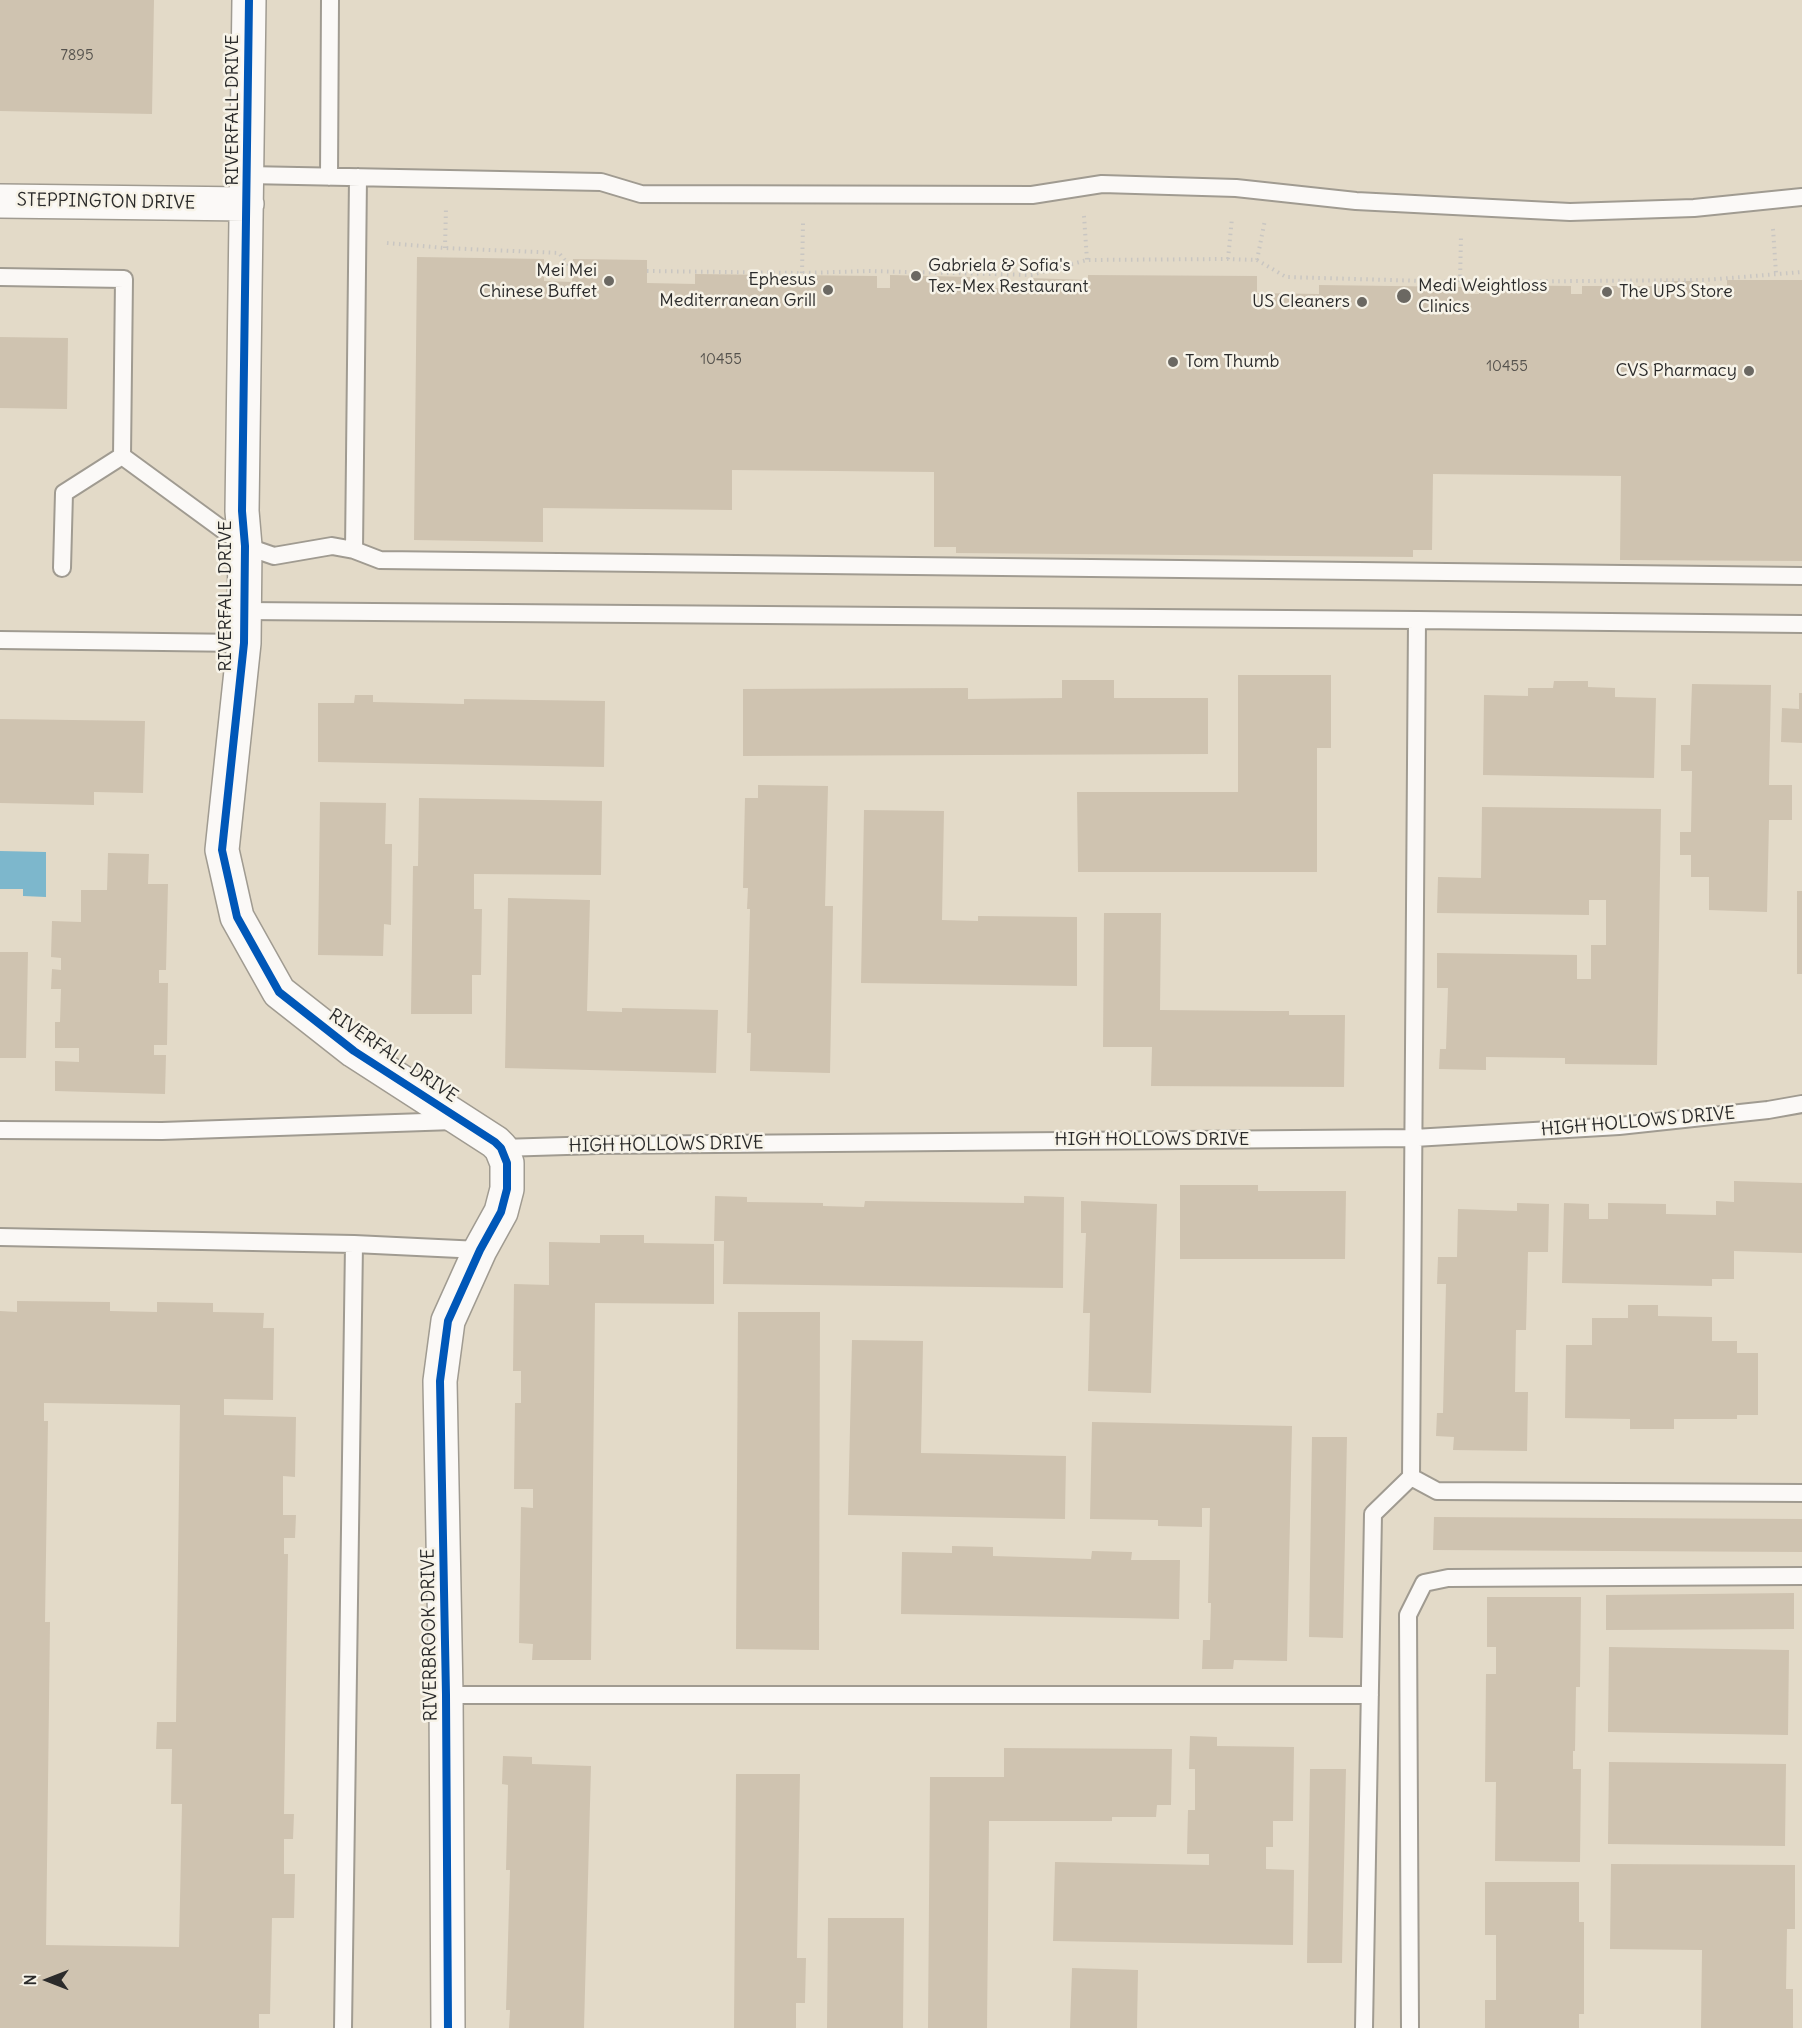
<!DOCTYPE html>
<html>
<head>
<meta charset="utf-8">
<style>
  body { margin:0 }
  #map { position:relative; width:1802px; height:2028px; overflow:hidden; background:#e3dac8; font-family:Delius,sans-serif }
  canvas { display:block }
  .north { position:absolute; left:18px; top:1950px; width:60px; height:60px; -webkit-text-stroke:4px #f7f3e8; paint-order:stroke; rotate:270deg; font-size:16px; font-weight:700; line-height:24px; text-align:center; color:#2b2b2b }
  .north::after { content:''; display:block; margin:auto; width:21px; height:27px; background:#2b2b2b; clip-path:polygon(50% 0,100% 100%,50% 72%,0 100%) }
</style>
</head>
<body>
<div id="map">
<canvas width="1802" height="2028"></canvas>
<div class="north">N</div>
</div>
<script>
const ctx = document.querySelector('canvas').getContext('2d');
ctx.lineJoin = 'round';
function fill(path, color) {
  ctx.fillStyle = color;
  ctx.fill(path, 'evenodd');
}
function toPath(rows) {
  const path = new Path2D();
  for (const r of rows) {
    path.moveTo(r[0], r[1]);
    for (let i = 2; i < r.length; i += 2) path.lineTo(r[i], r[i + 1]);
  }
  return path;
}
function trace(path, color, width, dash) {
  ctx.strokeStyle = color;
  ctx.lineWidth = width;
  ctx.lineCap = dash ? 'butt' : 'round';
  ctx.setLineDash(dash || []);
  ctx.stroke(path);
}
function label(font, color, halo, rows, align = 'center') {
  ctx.font = font + ' Delius,sans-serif';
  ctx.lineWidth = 5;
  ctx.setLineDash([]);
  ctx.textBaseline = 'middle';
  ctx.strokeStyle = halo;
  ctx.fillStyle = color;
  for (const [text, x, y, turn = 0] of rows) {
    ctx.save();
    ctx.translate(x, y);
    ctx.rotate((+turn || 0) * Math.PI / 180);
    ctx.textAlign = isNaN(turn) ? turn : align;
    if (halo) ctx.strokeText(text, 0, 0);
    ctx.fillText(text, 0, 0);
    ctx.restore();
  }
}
const water = toPath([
  [0,851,46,852,46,897,23,896,23,889,0,889]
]);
const building = toPath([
  [0,0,154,0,152,114,0,111],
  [417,257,544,259,544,281,572,282,573,259,647,260,647,283,695,284,695,274,772,275,771,285,787,286,787,275,877,276,877,288,890,288,890,275,970,277,970,288,1028,288,1028,278,1088,280,1088,275,1257,276,1257,293,1319,294,1319,285,1464,287,1464,294,1479,294,1479,285,1571,286,1571,294,1582,294,1582,286,1663,286,1663,281,1697,281,1697,289,1727,289,1727,280,1802,280,1802,561,1620,560,1621,476,1433,474,1432,550,1413,550,1413,557,956,553,956,547,934,547,934,472,732,470,732,510,543,508,543,542,414,540],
  [0,337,68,338,67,409,0,408],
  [1238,675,1331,675,1331,748,1317,748,1317,872,1078,872,1077,792,1238,792],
  [1062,680,1114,680,1114,698,1208,698,1208,754,743,756,743,689,968,688,968,699,1062,698],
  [1554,681,1588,681,1588,687,1615,688,1615,697,1656,698,1654,778,1483,775,1484,695,1528,696,1528,688,1553,688],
  [1692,684,1771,685,1769,785,1792,785,1792,820,1769,820,1767,912,1709,910,1709,877,1691,877,1691,855,1680,855,1680,832,1691,832,1692,771,1681,771,1681,745,1690,745],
  [1799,693,1802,693,1802,743,1781,742,1782,708,1799,709],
  [355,695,373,695,373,702,464,704,464,699,605,701,604,767,318,762,318,703,354,703],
  [0,719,145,721,143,793,94,792,94,805,0,803],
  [758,785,828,786,825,906,833,906,830,1073,750,1071,751,1033,747,1033,750,909,747,909,748,888,743,888,745,798,758,798],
  [419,798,602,801,601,875,474,874,474,909,482,909,481,975,472,975,472,1014,411,1014,413,866,418,866],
  [320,802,386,803,385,844,392,844,391,925,384,924,383,956,318,955],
  [1482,807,1661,809,1657,1065,1565,1064,1565,1058,1486,1057,1486,1070,1439,1069,1440,1049,1446,1049,1448,988,1437,988,1437,953,1577,955,1577,979,1591,979,1591,945,1606,945,1606,900,1589,900,1589,915,1437,913,1438,877,1481,878],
  [864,810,944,811,942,920,978,921,978,916,1077,917,1077,986,861,983],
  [108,853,149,854,148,884,168,884,166,970,159,970,159,983,168,983,167,1045,154,1045,154,1055,166,1055,165,1094,55,1091,55,1061,79,1062,79,1048,55,1048,55,1022,60,1022,61,989,51,989,52,969,61,970,61,958,51,957,52,921,81,922,81,890,107,890],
  [1797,891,1802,891,1802,974,1797,974],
  [508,898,590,900,587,1011,622,1012,622,1008,718,1010,716,1073,505,1068],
  [1104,913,1161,913,1160,1010,1268,1011,1289,1011,1289,1015,1345,1015,1344,1087,1151,1086,1152,1047,1103,1047],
  [0,952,28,952,26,1058,0,1058],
  [1734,1181,1802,1183,1802,1253,1734,1251,1734,1279,1712,1279,1712,1286,1562,1283,1564,1203,1589,1204,1589,1219,1608,1219,1608,1203,1666,1204,1666,1214,1716,1215,1716,1201,1734,1202],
  [1180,1185,1258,1185,1258,1191,1346,1191,1345,1259,1180,1259],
  [715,1196,747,1197,747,1202,823,1203,823,1206,864,1207,865,1201,1024,1203,1024,1196,1064,1197,1063,1288,723,1284,724,1241,714,1241],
  [1081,1201,1157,1204,1151,1393,1088,1391,1090,1313,1083,1313,1086,1233,1081,1233],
  [1517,1203,1549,1204,1548,1252,1528,1252,1526,1330,1516,1330,1515,1392,1528,1392,1527,1451,1453,1450,1454,1437,1436,1436,1437,1413,1443,1413,1446,1284,1437,1284,1438,1257,1457,1257,1458,1209,1517,1211],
  [600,1235,644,1235,644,1243,714,1244,714,1304,595,1303,591,1660,532,1660,533,1644,519,1643,521,1507,533,1508,533,1489,514,1489,515,1403,521,1403,521,1371,513,1371,514,1284,549,1285,549,1242,600,1243],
  [17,1301,110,1302,110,1311,157,1312,157,1302,213,1303,213,1312,264,1313,263,1328,274,1328,273,1400,224,1399,224,1415,296,1417,295,1477,283,1476,283,1515,296,1515,295,1538,284,1538,284,1554,288,1554,284,1814,294,1814,293,1839,284,1839,284,1874,295,1874,294,1918,272,1918,270,2014,259,2014,259,2028,0,2028,0,1311,17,1312],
  [44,1403,180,1405,176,1722,157,1722,156,1749,172,1749,171,1804,182,1804,179,1947,46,1945,50,1622,45,1622,48,1421,44,1421],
  [1628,1305,1658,1305,1658,1316,1712,1317,1712,1341,1737,1341,1737,1353,1758,1353,1758,1415,1737,1415,1737,1419,1674,1419,1674,1429,1630,1429,1630,1419,1565,1418,1566,1345,1592,1345,1592,1318,1628,1318],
  [738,1312,820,1312,819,1650,736,1649],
  [852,1340,923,1341,921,1453,1066,1456,1065,1519,848,1515],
  [1092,1422,1292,1426,1287,1661,1234,1660,1233,1669,1202,1669,1203,1640,1210,1640,1211,1603,1208,1603,1210,1508,1202,1508,1202,1527,1158,1526,1158,1520,1090,1519],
  [1312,1437,1347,1437,1343,1638,1309,1637],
  [1434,1517,1802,1519,1802,1552,1433,1550],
  [952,1546,993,1547,993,1556,1091,1559,1092,1551,1132,1552,1131,1560,1180,1560,1179,1619,901,1614,902,1552,952,1553],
  [1794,1593,1794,1629,1606,1630,1606,1595],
  [1487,1597,1581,1597,1580,1687,1576,1687,1575,1751,1573,1751,1573,1769,1581,1769,1580,1862,1495,1861,1496,1782,1485,1782,1486,1674,1496,1674,1496,1647,1487,1647],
  [1609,1647,1789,1650,1788,1735,1608,1732],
  [1190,1736,1217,1737,1217,1746,1294,1747,1293,1821,1273,1821,1273,1847,1266,1847,1266,1869,1294,1870,1293,1945,1053,1941,1055,1862,1209,1865,1209,1854,1187,1854,1188,1810,1195,1810,1195,1769,1189,1769],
  [1004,1748,1172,1749,1171,1805,1157,1805,1156,1817,1112,1817,1112,1821,989,1821,987,2028,928,2028,930,1777,1004,1777],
  [503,1756,532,1757,532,1764,591,1766,584,2028,509,2028,510,2010,506,2010,510,1870,506,1870,508,1785,502,1784],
  [1609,1762,1786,1764,1785,1846,1608,1844],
  [1310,1769,1346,1769,1342,1963,1307,1963],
  [736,1774,800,1774,797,1958,806,1958,805,2003,796,2003,796,2028,734,2028],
  [1611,1864,1795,1865,1795,1929,1787,1929,1786,1989,1793,1989,1793,2028,1701,2028,1702,1950,1610,1949],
  [1485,1882,1579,1882,1579,1922,1584,1922,1584,2014,1579,2014,1579,2028,1485,2028,1485,2000,1496,2000,1496,1935,1485,1935],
  [828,1918,904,1918,903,2028,827,2028],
  [1072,1968,1138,1970,1137,2028,1070,2028]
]);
const path = toPath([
  [1084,216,1087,260],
  [1773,229,1776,273],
  [387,243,445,248,559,253,573,270],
  [445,248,446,207],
  [1228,259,1232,218],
  [1257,260,1265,220],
  [647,271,802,273,869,271,1031,275,1087,260,1228,259,1257,260,1286,277,1460,282,1705,280,1802,272],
  [802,273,803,223],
  [1460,282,1461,235]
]);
const lane = toPath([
  [247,175,601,182,641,194,1032,195,1102,184,1236,188,1356,201,1570,212,1694,208,1802,197],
  [329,177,330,0],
  [0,277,124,279,122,456],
  [122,456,245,546,274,556,332,546,354,550,380,560,1802,576],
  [354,550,358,177],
  [62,568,64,493,122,456],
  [244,611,1417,620],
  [0,640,244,643],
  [0,1130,162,1131,454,1121],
  [501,1148,599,1145,1414,1138,1619,1126,1768,1110,1802,1104],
  [0,1237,354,1244,480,1250],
  [1411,1477,1437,1491,1802,1493],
  [446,1695,1370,1695],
  [343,2028,354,1244],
  [1364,2028,1373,1514,1411,1477,1417,620,1802,624],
  [1410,2028,1408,1615,1424,1583,1448,1578,1802,1576]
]);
const street = toPath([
  [249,0,242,511,245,546,244,643,222,850,237,917,279,992,354,1051,495,1142,501,1148,507,1163,507,1189,501,1212,480,1250,448,1321,440,1381,446,1695,448,2028],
  [0,201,247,204]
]);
const cycleway = toPath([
  [249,0,242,511,245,546,244,643,222,850,237,917,279,992,354,1051,495,1142,501,1148,507,1163,507,1189,501,1212,480,1250,448,1321,440,1381,446,1695,448,2028]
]);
const markers = [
  [916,276,6,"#6b6862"],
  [609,281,6,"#6b6862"],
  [828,290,6,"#6b6862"],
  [1607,292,6,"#6b6862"],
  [1404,296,8,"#6b6862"],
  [1362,302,6,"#6b6862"],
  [1173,362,6,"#6b6862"],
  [1749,371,6,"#6b6862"]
];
const numberNames = [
  ["7895",77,56],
  ["10455",721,360],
  ["10455",1507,367]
];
const streetNames = [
  ["RIVERFALL DRIVE",233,110,-90],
  ["STEPPINGTON DRIVE",106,202,1],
  ["RIVERFALL DRIVE",226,596,-90],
  ["RIVERFALL DRIVE",393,1056,34],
  ["HIGH HOLLOWS DRIVE",1638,1122,-5],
  ["HIGH HOLLOWS DRIVE",1152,1140],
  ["HIGH HOLLOWS DRIVE",666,1145,-1],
  ["RIVERBROOK DRIVE",430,1635,-91]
];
const poiNames = [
  ["Gabriela & Sofia's",928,266],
  ["Tex-Mex Restaurant",928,287],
  ["Mei Mei",597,271,"right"],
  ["Chinese Buffet",597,292,"right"],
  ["Ephesus",816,280,"right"],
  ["Mediterranean Grill",816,301,"right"],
  ["Medi Weightloss",1418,286],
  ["Clinics",1418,307],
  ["The UPS Store",1619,292],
  ["US Cleaners",1350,302,"right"],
  ["Tom Thumb",1185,362],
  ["CVS Pharmacy",1737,371,"right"]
];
fill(water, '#7db7cc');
fill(building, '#cfc3b0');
trace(lane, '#a09b91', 20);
trace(street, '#a09b91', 36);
trace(path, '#c9c6c2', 4, [1.5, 4.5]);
trace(lane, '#fbf9f7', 16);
trace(street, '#fbf9f7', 33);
trace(cycleway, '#0057b8', 8);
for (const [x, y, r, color] of markers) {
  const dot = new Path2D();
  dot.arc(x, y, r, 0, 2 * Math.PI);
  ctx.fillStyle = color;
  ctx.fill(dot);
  trace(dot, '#f7f3e8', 2);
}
label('15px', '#55524d', null, numberNames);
label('18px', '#2b2b2b', '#f7f3e8', streetNames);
label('18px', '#2b2b2b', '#f7f3e8', poiNames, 'left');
</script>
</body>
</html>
